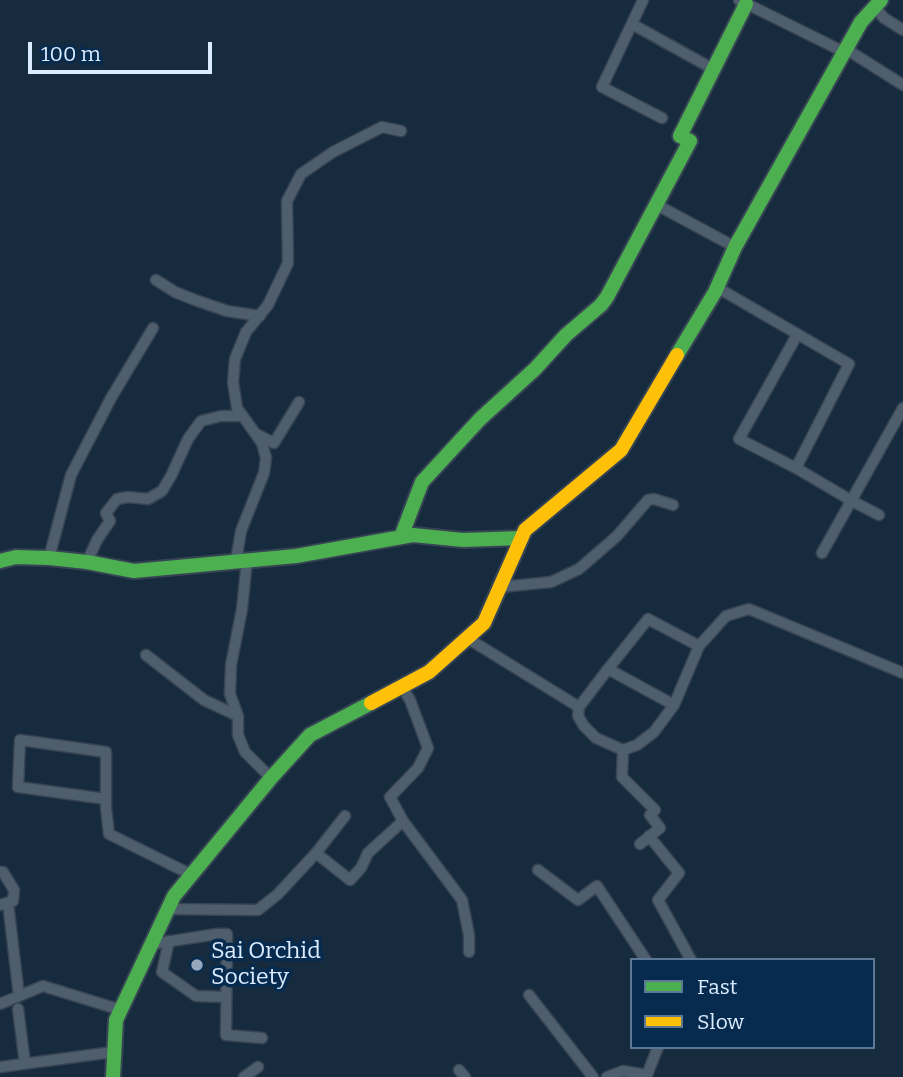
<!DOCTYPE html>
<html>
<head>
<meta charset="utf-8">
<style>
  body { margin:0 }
  #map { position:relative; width:903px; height:1077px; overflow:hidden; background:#172b3f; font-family:Bitter,serif }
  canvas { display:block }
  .legend { position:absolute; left:630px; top:958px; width:245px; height:91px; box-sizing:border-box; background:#072b4f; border:2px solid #5c7895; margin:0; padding:9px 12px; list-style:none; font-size:21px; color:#dcecff }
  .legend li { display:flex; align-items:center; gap:14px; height:35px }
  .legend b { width:35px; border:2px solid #5c7895 }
  .scale { position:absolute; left:28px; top:42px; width:184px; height:32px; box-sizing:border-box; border:4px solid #dcecff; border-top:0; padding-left:9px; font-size:21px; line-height:24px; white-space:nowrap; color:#dcecff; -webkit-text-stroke:5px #072b4f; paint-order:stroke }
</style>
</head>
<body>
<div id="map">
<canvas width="903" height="1077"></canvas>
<ul class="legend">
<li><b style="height:9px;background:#4caf50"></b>Fast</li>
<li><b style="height:9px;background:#ffc107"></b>Slow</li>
</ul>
<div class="scale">100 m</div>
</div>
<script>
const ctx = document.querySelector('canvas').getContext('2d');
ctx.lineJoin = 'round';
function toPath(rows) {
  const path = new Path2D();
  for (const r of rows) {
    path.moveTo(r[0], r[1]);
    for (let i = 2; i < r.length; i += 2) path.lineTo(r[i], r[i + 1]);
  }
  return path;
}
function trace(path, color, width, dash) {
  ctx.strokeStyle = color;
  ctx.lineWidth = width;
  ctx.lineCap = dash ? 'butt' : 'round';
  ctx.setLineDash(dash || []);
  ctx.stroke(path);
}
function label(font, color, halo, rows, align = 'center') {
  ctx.font = font + ' Bitter,serif';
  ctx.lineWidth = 7;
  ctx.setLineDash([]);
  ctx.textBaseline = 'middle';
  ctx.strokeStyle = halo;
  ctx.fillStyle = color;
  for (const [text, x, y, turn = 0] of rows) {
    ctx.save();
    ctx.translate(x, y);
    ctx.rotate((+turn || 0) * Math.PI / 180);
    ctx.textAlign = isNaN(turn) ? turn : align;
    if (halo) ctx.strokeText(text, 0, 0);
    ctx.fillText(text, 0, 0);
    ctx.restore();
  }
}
const street = toPath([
  [643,0,602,87,662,118],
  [739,0,844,52],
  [874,6,884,18,903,30],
  [632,24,713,69],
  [846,49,903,85],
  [657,205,735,247],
  [156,280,175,292,195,300,227,311,260,316],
  [718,288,849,364,796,468,852,501,879,515],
  [256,434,274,443,299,402],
  [796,468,739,439,797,335],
  [822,553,903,408],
  [49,558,71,475,111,398,153,328],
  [247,560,242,609,231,665,230,694,238,716,238,735,245,752,271,778],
  [236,561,241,531,264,473,266,458,262,443,237,408,233,382,235,359,246,332,268,305,288,263,287,201,301,174,333,152,382,127,401,131],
  [87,562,97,540,110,521,106,513,117,499,128,497,148,499,162,491,171,476,188,439,201,421,221,416,243,416],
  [501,587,551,582,579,569,617,536,648,500,654,499,673,505],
  [467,638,579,707,608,669,674,705,699,646,726,616,749,609,903,673],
  [146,655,204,700,238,716],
  [608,669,648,619,699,646],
  [402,687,410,700,428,748,418,768,390,797,403,821],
  [579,707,578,716,584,726,596,738,623,750,637,745,654,732,674,705],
  [623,750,622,777,655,810,650,815,660,828,640,844],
  [106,799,18,787,20,740,106,752,106,808,109,834,192,875],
  [649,836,679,873,658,900,691,960],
  [316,853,350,880,361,868,368,853,403,821,462,900,469,935,469,952],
  [538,870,578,900,597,886,646,960],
  [0,872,3,872,14,890,13,901,0,905],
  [8,903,19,996],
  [168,909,258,910,278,894,316,853,345,816],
  [169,941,162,972,196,996,226,997],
  [152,944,217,934,227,934,226,1035,262,1038],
  [529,995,593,1077],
  [0,1004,43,986,121,1010],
  [18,1009,25,1064],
  [0,1067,113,1052],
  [459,1070,465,1077],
  [244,1077,258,1067],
  [607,1077,623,1071,647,1075,658,1047]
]);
const fast = toPath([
  [677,355,715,292,735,247,861,22,881,0],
  [401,537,422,482,480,419,535,369,566,335,601,305,607,297,690,141,680,136,746,4],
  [0,561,16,557,49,558,87,562,134,571,296,556,413,535,463,540,521,538],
  [113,1077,116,1020,174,896,271,778,310,735,371,703]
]);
const slow = toPath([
  [371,703,429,672,484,623,525,530,621,450,677,355]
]);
const markers = [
  [197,965,7,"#97a8bc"]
];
const poiNames = [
  ["Sai Orchid",211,952],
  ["Society",211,978]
];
trace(street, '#374453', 13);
trace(fast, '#374453', 18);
trace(slow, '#374453', 18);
trace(street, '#4f5e6d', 10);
trace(fast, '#4caf50', 14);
trace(slow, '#ffc107', 14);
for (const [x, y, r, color] of markers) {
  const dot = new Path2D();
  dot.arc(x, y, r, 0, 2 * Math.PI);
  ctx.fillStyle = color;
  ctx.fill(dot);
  trace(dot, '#072b4f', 2.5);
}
label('23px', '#dcecff', '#072b4f', poiNames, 'left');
</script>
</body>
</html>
